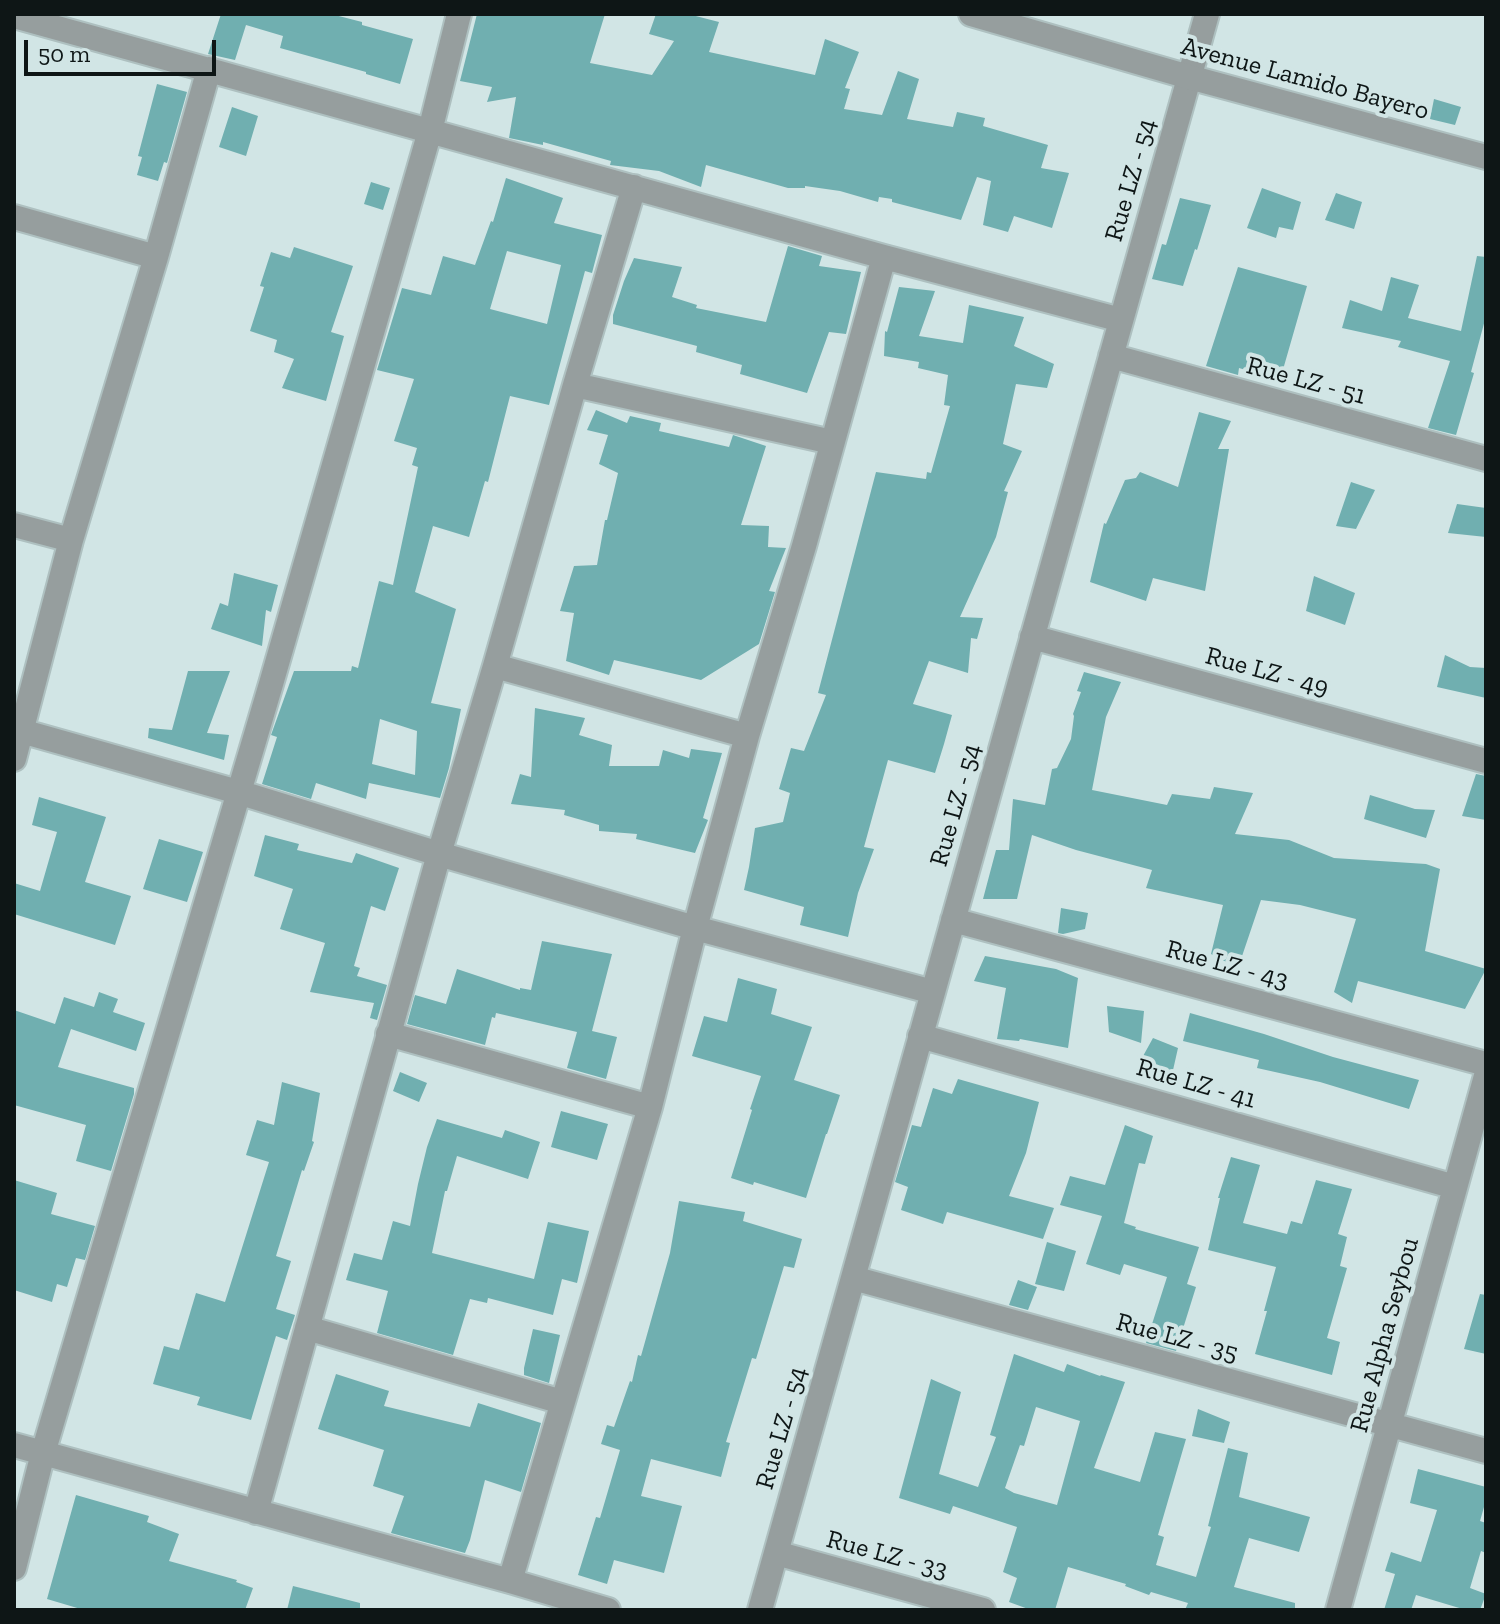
<!DOCTYPE html>
<html>
<head>
<meta charset="utf-8">
<style>
  body { margin:0 }
  #map { position:relative; width:1500px; height:1624px; overflow:hidden; background:#d1e5e5; font-family:"Zilla Slab",serif }
  canvas { display:block }
  .frame { position:absolute; inset:0; border:16px solid #0e1616; pointer-events:none }
  .scale { position:absolute; left:24px; top:40px; width:192px; height:36px; box-sizing:border-box; border:4px solid #0e1616; border-top:0; padding-left:10px; font-size:24px; line-height:28px; white-space:nowrap; color:#0e1616; -webkit-text-stroke:6px #d1e5e5; paint-order:stroke }
</style>
</head>
<body>
<div id="map">
<canvas width="1500" height="1624"></canvas>
<div class="frame"></div>
<div class="scale">50 m</div>
</div>
<script>
const ctx = document.querySelector('canvas').getContext('2d');
ctx.lineJoin = 'round';
function fill(path, color) {
  ctx.fillStyle = color;
  ctx.fill(path, 'evenodd');
}
function toPath(rows) {
  const path = new Path2D();
  for (const r of rows) {
    path.moveTo(r[0], r[1]);
    for (let i = 2; i < r.length; i += 2) path.lineTo(r[i], r[i + 1]);
  }
  return path;
}
function trace(path, color, width, dash) {
  ctx.strokeStyle = color;
  ctx.lineWidth = width;
  ctx.lineCap = dash ? 'butt' : 'round';
  ctx.setLineDash(dash || []);
  ctx.stroke(path);
}
function label(font, color, halo, rows, align = 'center') {
  ctx.font = font + ' "Zilla Slab",serif';
  ctx.lineWidth = 8;
  ctx.setLineDash([]);
  ctx.textBaseline = 'middle';
  ctx.strokeStyle = halo;
  ctx.fillStyle = color;
  for (const [text, x, y, turn = 0] of rows) {
    ctx.save();
    ctx.translate(x, y);
    ctx.rotate((+turn || 0) * Math.PI / 180);
    ctx.textAlign = isNaN(turn) ? turn : align;
    if (halo) ctx.strokeText(text, 0, 0);
    ctx.fillText(text, 0, 0);
    ctx.restore();
  }
}
const building = toPath([
  [221,14,331,14,362,22,362,25,413,39,400,84,366,74,366,72,280,48,283,36,246,25,235,60,208,54],
  [477,14,605,14,590,63,652,75,674,41,649,34,656,14,688,14,719,22,709,52,815,75,825,39,859,52,845,88,850,89,844,109,882,115,898,71,919,79,907,119,953,127,957,112,985,118,983,126,1048,145,1041,168,1069,173,1052,228,1014,216,1008,232,983,225,991,181,977,177,961,220,892,202,892,199,879,197,878,202,840,191,805,186,805,188,788,188,706,165,701,187,659,171,610,165,611,161,543,142,543,145,509,138,516,97,487,102,492,87,460,81],
  [157,84,187,92,167,163,164,162,158,181,137,175,142,157,138,156],
  [1434,99,1461,107,1455,125,1430,119],
  [232,107,258,116,246,156,219,147],
  [506,178,563,198,554,223,602,235,592,273,585,271,549,405,510,396,488,482,485,481,469,537,433,526,415,592,456,609,431,703,461,709,449,768,440,798,369,783,366,799,316,783,311,799,262,784,277,737,271,735,294,671,351,671,352,666,358,668,379,581,393,585,418,467,412,465,417,448,394,441,414,379,377,370,402,288,431,295,443,256,475,265,491,221,493,222],
  [507,251,561,265,547,324,490,309],
  [380,719,417,731,415,775,372,764],
  [371,182,390,188,383,210,364,204],
  [1262,188,1301,202,1293,230,1279,227,1276,238,1247,228],
  [1336,193,1362,202,1354,229,1325,220],
  [1180,198,1211,205,1197,250,1195,249,1183,286,1152,279,1162,244,1166,245],
  [788,246,822,256,819,266,861,272,846,334,829,332,807,393,740,374,742,365,696,352,697,346,613,324,613,315,624,281,634,258,682,267,672,297,697,305,696,308,766,322],
  [294,247,353,266,331,332,344,336,326,401,282,388,294,359,274,352,277,340,250,331,264,287,260,286,271,252,290,258],
  [1477,256,1486,257,1486,316,1471,372,1474,373,1456,435,1428,428,1450,361,1398,347,1401,341,1342,328,1350,300,1382,311,1391,277,1419,285,1408,318,1461,331],
  [1238,267,1307,286,1280,380,1239,368,1238,375,1206,366],
  [899,287,935,291,919,336,963,343,969,305,1024,317,1014,346,1054,364,1047,388,1016,384,1003,444,1022,451,1004,491,1008,492,996,537,960,617,983,618,977,639,971,638,968,673,929,661,913,704,952,715,944,744,935,773,888,760,864,847,874,849,858,893,848,937,800,925,804,907,744,890,749,867,755,828,783,822,790,793,779,789,791,748,804,751,826,695,818,693,876,472,926,479,927,472,931,473,950,406,944,405,948,375,918,368,919,362,884,356,885,331,887,332],
  [596,410,627,423,630,416,661,423,659,431,729,447,733,435,766,446,741,525,769,526,768,547,786,548,769,591,775,592,759,644,701,680,614,660,609,675,566,661,574,613,560,611,574,566,597,565,605,520,607,520,618,473,599,464,608,435,587,430],
  [1199,412,1231,421,1218,449,1229,449,1205,591,1153,578,1146,601,1090,582,1104,523,1106,524,1125,480,1136,478,1140,472,1178,487],
  [1351,482,1375,490,1356,529,1336,526],
  [1457,504,1486,508,1486,537,1448,533],
  [234,573,278,585,271,612,266,610,262,646,211,629,220,603,228,606],
  [1314,576,1355,593,1345,625,1306,611],
  [1445,655,1470,667,1486,668,1486,698,1437,687],
  [188,671,230,671,207,733,229,735,224,760,148,738,149,728,172,730],
  [1084,672,1121,682,1106,717,1092,790,1167,805,1172,794,1210,799,1214,787,1253,793,1235,834,1289,840,1334,858,1426,864,1440,869,1425,951,1486,969,1465,1009,1358,981,1352,1003,1334,992,1356,919,1300,905,1261,900,1238,968,1211,954,1223,905,1146,888,1152,870,1076,850,1032,835,1017,899,983,899,996,850,1009,850,1013,799,1045,805,1052,769,1057,768,1071,739,1074,716,1073,714,1081,692,1077,691],
  [535,708,585,718,579,735,612,745,609,766,659,766,663,750,689,758,691,749,722,753,703,818,708,820,695,853,636,839,637,834,599,831,599,825,564,815,565,810,511,804,520,774,531,777],
  [1476,774,1486,776,1486,820,1462,816],
  [1370,795,1415,809,1435,810,1426,838,1364,819],
  [39,797,106,817,85,882,131,896,115,945,14,914,14,883,40,891,57,832,32,825],
  [265,835,299,844,297,850,352,863,356,853,399,868,385,911,371,906,354,966,360,968,357,976,387,985,377,1020,370,1018,374,1003,310,992,325,943,280,929,293,889,254,876],
  [159,839,203,852,187,902,143,889],
  [1061,908,1088,913,1085,929,1063,934,1058,933],
  [542,941,612,954,592,1031,617,1037,606,1079,567,1068,577,1032,496,1013,495,1018,492,1017,485,1045,407,1024,415,995,446,1004,457,969,520,990,520,988,531,990],
  [985,956,1056,969,1078,978,1068,1048,1020,1039,1019,1041,997,1039,1006,988,974,981],
  [738,978,777,989,771,1014,812,1027,794,1080,840,1095,827,1134,826,1134,806,1198,754,1182,753,1185,731,1178,752,1110,750,1109,761,1076,692,1056,704,1016,727,1022],
  [99,992,118,999,113,1012,145,1023,136,1051,71,1029,58,1067,134,1088,134,1094,111,1171,76,1161,86,1125,14,1105,14,1010,55,1024,64,997,94,1007],
  [1107,1006,1144,1011,1141,1043,1109,1032],
  [1190,1013,1264,1034,1333,1057,1419,1080,1409,1109,1320,1082,1257,1068,1259,1060,1183,1041],
  [1153,1038,1178,1048,1171,1079,1137,1067],
  [400,1072,427,1083,419,1102,393,1091],
  [958,1079,1039,1102,1026,1153,1009,1196,1054,1208,1043,1239,947,1212,943,1224,901,1210,908,1187,895,1182,912,1125,921,1127,933,1088,952,1094],
  [282,1082,320,1093,312,1141,314,1142,304,1171,302,1170,276,1256,291,1261,276,1309,295,1315,287,1340,276,1336,251,1420,197,1405,200,1397,153,1384,164,1346,179,1350,196,1293,225,1302,269,1162,246,1155,257,1120,274,1125],
  [561,1111,608,1124,597,1160,551,1147],
  [437,1119,502,1138,505,1130,540,1142,528,1179,457,1156,447,1191,445,1191,432,1253,534,1279,548,1222,589,1231,577,1283,562,1279,553,1315,488,1298,487,1303,470,1299,453,1355,377,1333,388,1291,346,1280,354,1253,382,1260,393,1221,410,1226,418,1184,427,1147],
  [1125,1125,1153,1136,1145,1164,1139,1163,1124,1223,1136,1227,1135,1229,1199,1247,1187,1284,1196,1287,1176,1351,1146,1343,1167,1277,1124,1264,1120,1275,1086,1264,1102,1216,1060,1205,1070,1176,1105,1185],
  [1231,1157,1260,1165,1243,1223,1287,1234,1291,1221,1302,1224,1316,1180,1352,1189,1338,1234,1347,1237,1340,1266,1347,1268,1327,1338,1340,1342,1332,1375,1255,1354,1267,1311,1264,1311,1276,1267,1208,1250,1220,1198,1218,1198],
  [14,1180,57,1193,51,1214,95,1226,85,1260,76,1258,67,1287,57,1284,52,1302,14,1290],
  [679,1201,745,1212,743,1221,802,1239,794,1268,784,1266,756,1359,752,1358,726,1442,730,1443,721,1477,651,1459,641,1496,682,1506,664,1573,614,1560,607,1584,578,1575,596,1517,600,1518,620,1450,601,1444,607,1425,614,1427,630,1381,632,1382,638,1355,641,1356,670,1253],
  [1047,1242,1076,1251,1064,1291,1035,1284],
  [1018,1280,1037,1287,1028,1310,1009,1305],
  [1480,1294,1486,1295,1486,1354,1464,1349],
  [533,1329,560,1335,549,1383,524,1375,524,1368],
  [1014,1354,1064,1372,1067,1364,1100,1376,1101,1375,1125,1382,1094,1468,1140,1482,1155,1432,1186,1439,1158,1535,1164,1537,1156,1565,1196,1577,1211,1527,1208,1526,1228,1448,1248,1453,1239,1497,1310,1517,1299,1552,1249,1538,1234,1587,1295,1603,1295,1610,1185,1610,1188,1603,1151,1592,1149,1595,1125,1586,1126,1584,1068,1567,1055,1610,1031,1610,1009,1602,1017,1578,1003,1572,1017,1527,953,1506,950,1514,899,1498,931,1379,961,1392,939,1474,978,1487,996,1437,990,1435],
  [1036,1407,1080,1421,1057,1505,1014,1493,1005,1488,1020,1445,1024,1446],
  [336,1374,389,1391,384,1406,470,1427,478,1403,541,1423,521,1492,485,1480,470,1540,465,1553,391,1533,404,1496,373,1486,384,1450,318,1429],
  [1198,1409,1230,1422,1224,1443,1192,1436],
  [1418,1469,1486,1487,1486,1500,1480,1521,1486,1523,1486,1553,1481,1551,1470,1588,1486,1594,1480,1610,1466,1610,1416,1595,1411,1610,1384,1610,1395,1574,1385,1571,1391,1552,1421,1562,1437,1510,1410,1503],
  [76,1495,149,1516,147,1522,179,1534,169,1561,237,1580,236,1582,253,1588,245,1610,84,1610,47,1599],
  [293,1586,360,1603,360,1610,287,1610]
]);
const minor = toPath([
  [14,16,884,257,1121,320],
  [14,217,156,257],
  [1111,356,1486,459],
  [575,385,832,442],
  [14,525,71,540],
  [1032,637,1486,761],
  [495,666,747,736],
  [14,729,238,792,439,854,695,928,933,992],
  [14,759,71,540,156,257,209,69],
  [953,920,1486,1064],
  [388,1034,650,1107],
  [920,1036,1455,1187],
  [853,1278,1486,1451],
  [307,1328,562,1402],
  [14,1445,510,1581,608,1610],
  [256,1512,439,854,495,666,575,385,634,187],
  [776,1553,983,1610],
  [14,1568,43,1453,271,684,430,131,459,14],
  [510,1581,650,1107,695,928,747,736,804,546,884,257],
  [760,1610,1207,14],
  [1338,1610,1486,1076]
]);
const tertiary = toPath([
  [971,14,1189,77,1486,157]
]);
const streetNames = [
  ["Avenue Lamido Bayero",1305,79,15],
  ["Rue LZ - 54",1131,180,-74],
  ["Rue LZ - 51",1306,381,15],
  ["Rue LZ - 49",1267,672,15],
  ["Rue LZ - 54",956,805,-74],
  ["Rue LZ - 43",1227,965,15],
  ["Rue LZ - 41",1196,1084,16],
  ["Rue Alpha Seybou",1385,1335,-75],
  ["Rue LZ - 35",1177,1338,15],
  ["Rue LZ - 54",782,1428,-74],
  ["Rue LZ - 33",887,1555,15]
];
fill(building, '#70afb0');
trace(minor, '#aec0c0', 28);
trace(tertiary, '#aec0c0', 28);
trace(minor, '#969e9e', 24);
trace(tertiary, '#969e9e', 24);
label('26px', '#0e1616', '#d1e5e5', streetNames);
</script>
</body>
</html>
